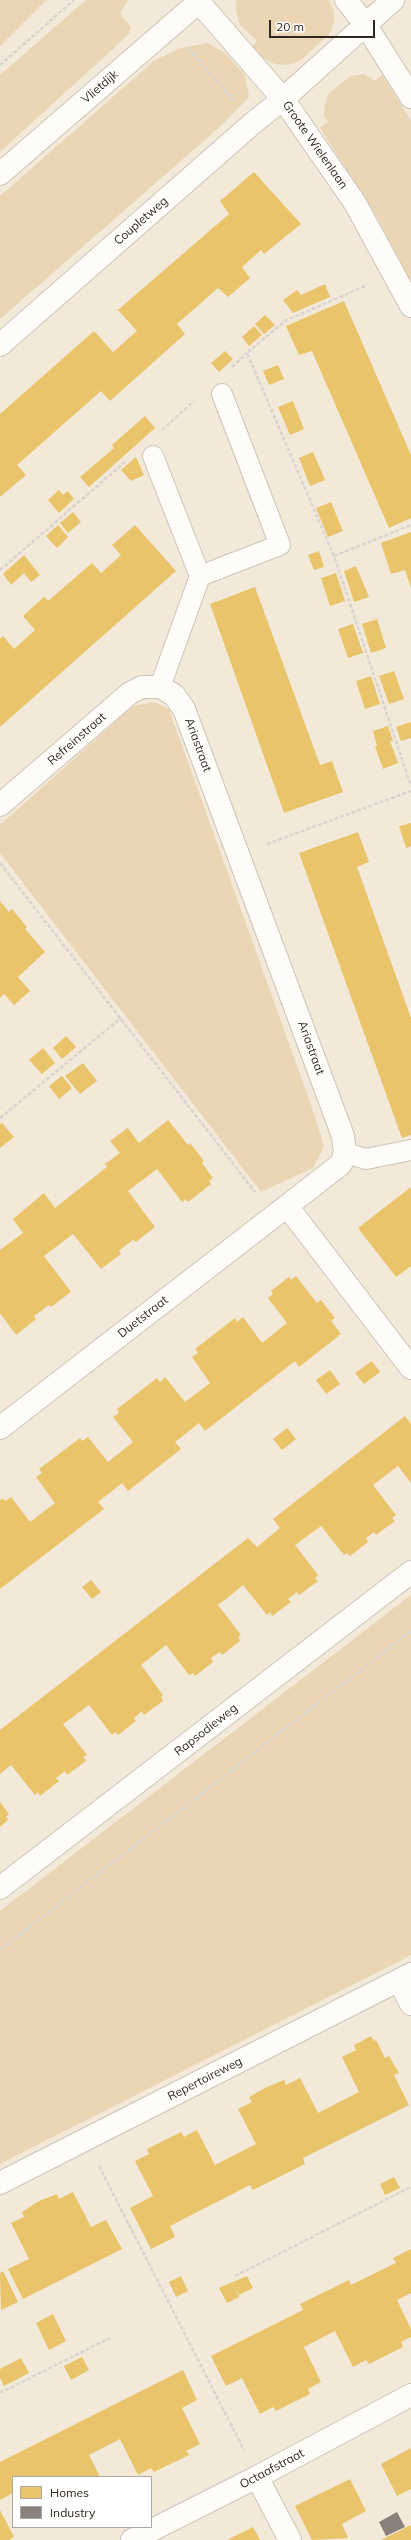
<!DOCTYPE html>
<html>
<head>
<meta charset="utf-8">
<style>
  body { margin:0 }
  #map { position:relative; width:411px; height:2540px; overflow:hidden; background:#f3e9d9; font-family:Mulish,sans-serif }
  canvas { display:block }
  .legend { position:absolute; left:12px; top:2476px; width:140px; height:52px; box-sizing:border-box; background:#fff; border:1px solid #aca9a5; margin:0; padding:5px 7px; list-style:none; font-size:12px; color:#30281e }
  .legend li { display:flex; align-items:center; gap:8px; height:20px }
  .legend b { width:20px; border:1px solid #aca9a5 }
  .scale { position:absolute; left:269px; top:20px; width:106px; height:18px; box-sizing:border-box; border:2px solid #30281e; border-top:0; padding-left:5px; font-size:12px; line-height:14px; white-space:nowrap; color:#30281e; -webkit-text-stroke:3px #fff; paint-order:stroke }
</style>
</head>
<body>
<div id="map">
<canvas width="411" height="2540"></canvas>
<ul class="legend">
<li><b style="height:11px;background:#e9c46a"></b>Homes</li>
<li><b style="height:11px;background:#8a817c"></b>Industry</li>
</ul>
<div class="scale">20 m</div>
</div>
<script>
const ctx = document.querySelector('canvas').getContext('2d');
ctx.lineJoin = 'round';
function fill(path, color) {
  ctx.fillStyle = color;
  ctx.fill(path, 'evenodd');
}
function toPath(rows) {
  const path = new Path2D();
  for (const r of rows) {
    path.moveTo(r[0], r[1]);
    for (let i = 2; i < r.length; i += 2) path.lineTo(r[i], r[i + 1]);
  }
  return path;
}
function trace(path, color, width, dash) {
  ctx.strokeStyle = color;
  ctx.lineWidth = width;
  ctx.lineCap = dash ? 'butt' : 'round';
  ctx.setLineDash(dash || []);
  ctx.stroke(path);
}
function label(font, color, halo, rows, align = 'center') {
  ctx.font = font + ' Mulish,sans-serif';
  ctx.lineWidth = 4;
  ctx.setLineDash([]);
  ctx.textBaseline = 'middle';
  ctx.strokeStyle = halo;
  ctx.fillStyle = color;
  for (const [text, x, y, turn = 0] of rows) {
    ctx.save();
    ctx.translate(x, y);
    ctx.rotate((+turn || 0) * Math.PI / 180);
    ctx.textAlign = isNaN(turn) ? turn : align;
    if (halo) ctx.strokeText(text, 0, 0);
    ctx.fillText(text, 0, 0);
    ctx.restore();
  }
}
const green = toPath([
  [0,0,46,0,0,46],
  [86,0,128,0,120,14,131,27,129,34,0,152,0,75],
  [236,0,328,0,334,11,334,22,330,33,301,60,288,65,275,64,261,57,252,46,257,41,240,25,236,11],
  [207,43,225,53,245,75,249,97,223,124,0,319,0,196,155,60,181,48],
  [364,74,375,81,382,75,411,121,411,284,378,219,320,128,328,122,324,116,325,104,329,93,351,76],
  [155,702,169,709,311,1105,324,1146,313,1168,261,1192,0,853,0,825,133,706],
  [411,1595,411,1955,0,2164,0,1911]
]);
const homes = toPath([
  [254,172,301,224,264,254,261,250,242,267,250,278,228,297,218,288,177,324,185,334,110,401,101,391,17,465,26,475,0,497,0,414,94,331,113,352,137,331,118,310,229,214,220,201],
  [325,284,330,297,293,313,283,300,297,290,301,295],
  [344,301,411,455,411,518,389,528,312,351,299,355,286,326],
  [265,315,275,325,264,334,255,324],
  [254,326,262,335,249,346,242,337],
  [225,351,233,359,219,372,211,363],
  [278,365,284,379,269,385,263,371],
  [293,401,304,429,290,435,278,407],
  [145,416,155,428,89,487,80,477,114,448,112,445],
  [313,452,325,480,310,486,299,458],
  [136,457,144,475,131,481,121,470],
  [59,490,63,495,68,491,74,499,59,513,48,500],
  [331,502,343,531,328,537,316,508],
  [73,512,81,522,68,533,60,523],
  [58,525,68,537,57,548,46,536],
  [135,525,176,571,0,727,0,639,3,636,14,649,35,630,23,616,44,597,48,601,92,563,101,573,121,555,112,545],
  [411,532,411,588,405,570,391,574,381,543],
  [319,551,324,567,314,570,308,555],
  [24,555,40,575,31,582,24,573,11,585,3,574],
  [356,566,369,597,354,602,344,571],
  [336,573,345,601,330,606,321,578],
  [255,587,320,765,332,761,343,792,284,813,210,604],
  [377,619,386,648,371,653,362,624],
  [353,624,363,653,348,658,338,629],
  [394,671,404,699,389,704,379,676],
  [371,676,380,704,365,709,356,681],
  [411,722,411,738,401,741,396,727],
  [388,726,393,741,390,741,398,763,383,769,375,746,377,746,373,731],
  [411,823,411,846,406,848,399,826],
  [358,832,369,862,357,867,411,1018,411,1135,402,1138,299,853],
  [0,901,9,912,12,909,27,927,25,929,45,952,18,977,30,991,14,1005,4,994,0,998],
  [66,1036,76,1047,62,1059,53,1048],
  [43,1048,55,1063,42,1074,29,1060],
  [83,1063,97,1081,80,1094,65,1076],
  [62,1076,72,1088,59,1099,49,1086],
  [168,1120,188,1145,190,1143,204,1161,202,1163,213,1178,209,1181,211,1184,188,1202,186,1199,182,1202,157,1169,128,1191,155,1227,136,1242,133,1240,126,1245,119,1251,121,1254,101,1269,73,1234,44,1256,71,1292,51,1307,49,1305,34,1316,36,1319,16,1335,0,1313,0,1250,23,1233,13,1219,44,1193,55,1208,107,1167,105,1164,120,1153,110,1141,128,1128,139,1143],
  [2,1123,14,1137,0,1148,0,1124],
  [411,1187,411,1266,396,1277,358,1228],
  [296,1276,317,1303,321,1300,335,1318,331,1321,341,1334,299,1367,295,1361,205,1431,199,1423,175,1442,181,1449,128,1491,122,1483,98,1502,104,1509,0,1589,0,1500,3,1498,5,1501,11,1497,30,1522,55,1503,36,1477,42,1473,39,1469,80,1438,82,1441,88,1437,108,1462,133,1442,113,1417,119,1413,117,1409,157,1378,160,1382,165,1377,185,1402,210,1383,192,1357,198,1353,195,1349,235,1318,237,1322,243,1317,262,1343,287,1323,268,1298,273,1294,271,1291,289,1277,291,1280],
  [372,1361,380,1372,364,1384,355,1373],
  [330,1370,340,1384,326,1394,316,1380],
  [405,1416,411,1424,411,1483,398,1466,373,1485,396,1515,392,1518,395,1521,376,1535,374,1532,366,1538,368,1542,350,1556,347,1553,344,1555,321,1526,295,1545,318,1575,315,1578,318,1581,299,1595,297,1592,288,1599,291,1602,272,1616,270,1612,267,1615,243,1585,231,1595,218,1605,241,1635,238,1637,240,1641,222,1655,220,1652,215,1655,211,1658,213,1662,195,1676,193,1673,189,1675,166,1645,141,1665,163,1695,161,1697,163,1701,144,1715,142,1711,134,1718,136,1721,118,1735,115,1732,112,1735,89,1705,63,1724,87,1755,83,1757,86,1761,67,1775,65,1771,56,1778,59,1781,40,1796,38,1792,35,1795,11,1765,0,1774,0,1730,248,1538,257,1547,280,1528,273,1519],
  [287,1428,296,1439,282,1450,273,1439],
  [91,1580,101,1592,92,1599,82,1587],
  [0,1802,9,1814,6,1817,8,1820,0,1827],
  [371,2036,374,2041,376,2040,385,2058,389,2056,399,2073,394,2075,409,2105,303,2158,305,2164,253,2190,250,2185,170,2226,175,2237,151,2249,130,2208,153,2196,135,2161,149,2154,147,2149,181,2132,184,2137,197,2130,215,2165,256,2144,238,2109,252,2102,249,2097,267,2087,284,2080,286,2085,300,2078,318,2113,359,2092,342,2057,356,2050,354,2045],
  [394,2177,400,2188,385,2195,380,2184],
  [73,2192,91,2227,106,2220,122,2249,23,2299,8,2269,29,2259,11,2223,24,2217,22,2212,39,2201,57,2194,59,2199],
  [411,2249,411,2293,397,2300,411,2329,411,2337,401,2342,403,2347,369,2364,366,2360,353,2367,335,2331,304,2347,321,2382,308,2389,310,2394,276,2411,273,2407,260,2414,242,2378,226,2386,211,2356,303,2310,300,2304,349,2280,351,2285,396,2263,393,2258],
  [3,2271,18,2302,1,2310,0,2273],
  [181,2276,188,2291,176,2297,169,2282],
  [247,2276,253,2288,239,2295,234,2286,239,2297,227,2303,219,2288],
  [53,2314,66,2341,49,2350,36,2323],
  [82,2357,89,2370,71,2380,64,2366],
  [21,2358,29,2373,4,2386,0,2378,0,2369],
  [183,2370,197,2400,182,2408,200,2444,186,2451,189,2455,154,2472,151,2468,138,2475,120,2439,89,2455,100,2477,13,2477,13,2493,0,2500,0,2462],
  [411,2448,411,2489,397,2496,381,2464],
  [350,2479,366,2511,342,2524,348,2538,312,2540,295,2506],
  [0,2510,14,2537,9,2540,0,2540],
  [411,2525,411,2540,381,2540],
  [253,2527,260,2540,227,2540]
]);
const industry = toPath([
  [397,2512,405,2527,386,2536,379,2522]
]);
const path = toPath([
  [189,49,234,101],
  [0,65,74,0],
  [365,286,285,321,247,353,334,556,411,786],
  [232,367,247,353],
  [162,430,194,401],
  [334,556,411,525],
  [0,570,125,462],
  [267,844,411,791],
  [0,863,255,1192],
  [0,1118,121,1018],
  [0,1950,411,1631],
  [99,2166,244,2450],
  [235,2276,411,2187],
  [0,2393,110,2338]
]);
const lane = toPath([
  [153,456,200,576],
  [160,687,200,576,280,545,222,394],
  [345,1153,366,1159,411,1150]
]);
const street = toPath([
  [197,0,283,99,355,203,411,306],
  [346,0,365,24,411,97],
  [0,345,253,123,283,99,393,0],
  [0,805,130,693,142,687,160,687,174,695,184,709,343,1136,345,1153,341,1164,287,1206,411,1368],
  [0,1428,287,1206],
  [0,1888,411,1572],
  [399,1980,411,2004],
  [0,2183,411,1974],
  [257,2477,290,2540],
  [132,2540,257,2477,411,2395]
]);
const secondary = toPath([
  [0,174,201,0]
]);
const streetNames = [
  ["Vlietdijk",100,87,-41],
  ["Groote Wielenlaan",315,145,55],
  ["Coupletweg",141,221,-41],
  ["Refreinstraat",77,739,-41],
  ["Ariastraat",198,745,70],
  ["Ariastraat",311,1048,70],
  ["Duetstraat",143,1317,-38],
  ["Rapsodieweg",206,1730,-38],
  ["Repertoireweg",205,2079,-27],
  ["Octaafstraat",272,2469,-28]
];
fill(green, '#ead5b5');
fill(homes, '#e9c46a');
fill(industry, '#8a817c');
trace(lane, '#ccc4b8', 22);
trace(street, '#ccc4b8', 24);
trace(secondary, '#ccc4b8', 24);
trace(path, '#d8d5d0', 2.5, [4, 2]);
trace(lane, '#fdfcf9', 20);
trace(street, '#fdfcf9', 22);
trace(secondary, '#fdfcf9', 22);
label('12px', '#30281e', '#fff', streetNames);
</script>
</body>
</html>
